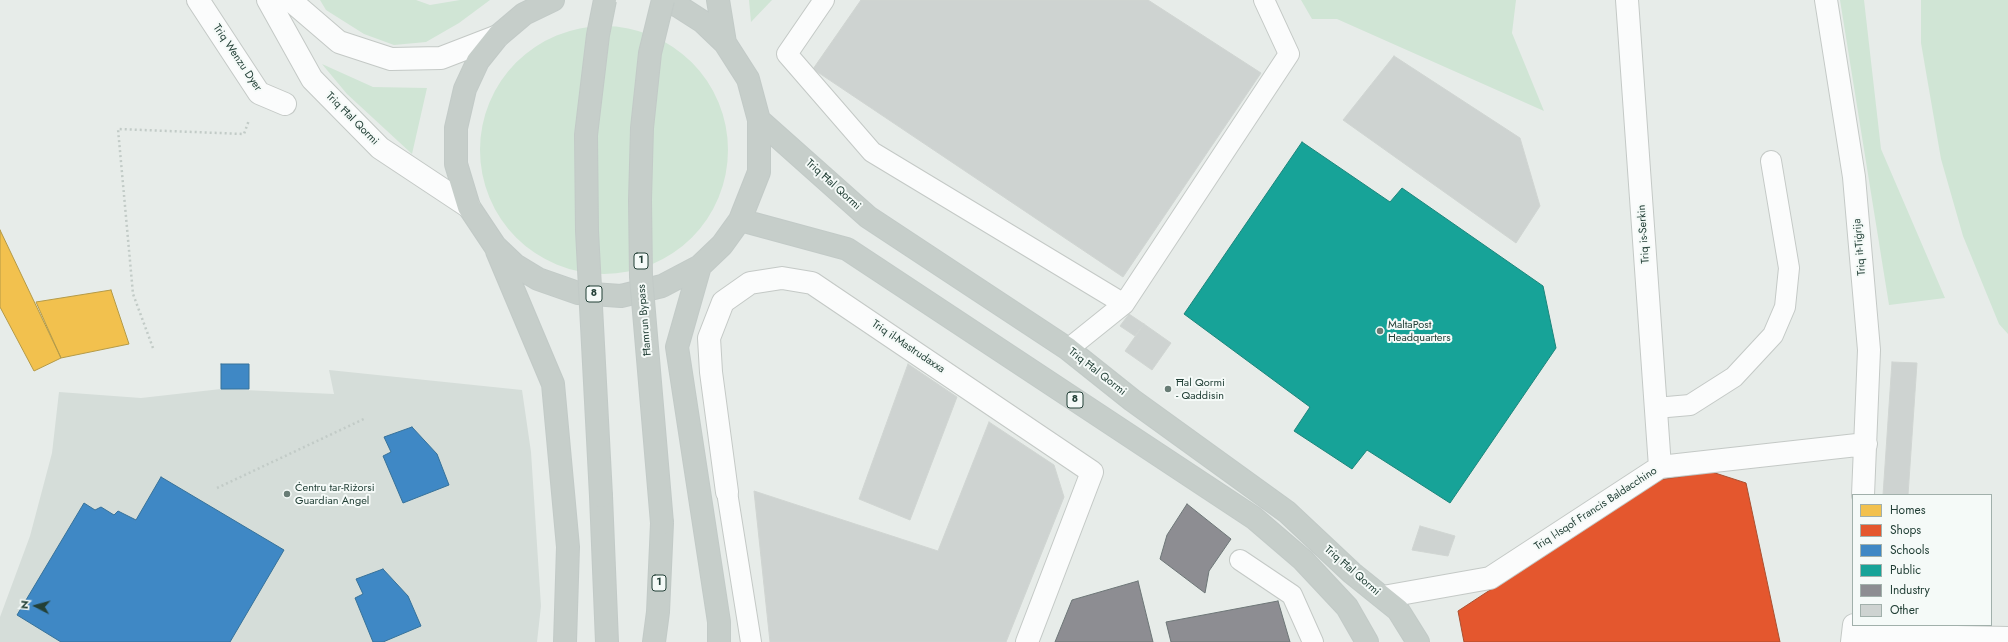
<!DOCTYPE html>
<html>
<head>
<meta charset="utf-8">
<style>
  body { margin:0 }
  #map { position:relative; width:2008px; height:642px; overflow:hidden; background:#e7ece9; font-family:Jost,sans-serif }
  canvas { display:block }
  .legend { position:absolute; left:1852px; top:494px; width:140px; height:132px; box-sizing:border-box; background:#f5faf8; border:1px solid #a1b0ab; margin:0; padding:5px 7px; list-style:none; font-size:12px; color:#234037 }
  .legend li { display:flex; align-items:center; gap:8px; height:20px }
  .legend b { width:20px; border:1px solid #a1b0ab }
  .north { position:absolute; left:16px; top:586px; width:40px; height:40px; -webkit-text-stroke:3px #f5faf8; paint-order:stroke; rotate:276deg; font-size:11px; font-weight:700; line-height:16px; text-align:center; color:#234037 }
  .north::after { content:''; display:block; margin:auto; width:14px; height:18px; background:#234037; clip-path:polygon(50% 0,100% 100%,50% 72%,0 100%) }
</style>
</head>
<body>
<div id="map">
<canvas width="2008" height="642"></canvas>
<ul class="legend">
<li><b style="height:11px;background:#f2c14e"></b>Homes</li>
<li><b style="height:11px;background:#e4572e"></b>Shops</li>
<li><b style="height:11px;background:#3f88c5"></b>Schools</li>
<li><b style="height:11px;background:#17a398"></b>Public</li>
<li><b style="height:11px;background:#8d8d92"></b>Industry</li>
<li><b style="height:11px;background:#ced3d1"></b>Other</li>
</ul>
<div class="north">N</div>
</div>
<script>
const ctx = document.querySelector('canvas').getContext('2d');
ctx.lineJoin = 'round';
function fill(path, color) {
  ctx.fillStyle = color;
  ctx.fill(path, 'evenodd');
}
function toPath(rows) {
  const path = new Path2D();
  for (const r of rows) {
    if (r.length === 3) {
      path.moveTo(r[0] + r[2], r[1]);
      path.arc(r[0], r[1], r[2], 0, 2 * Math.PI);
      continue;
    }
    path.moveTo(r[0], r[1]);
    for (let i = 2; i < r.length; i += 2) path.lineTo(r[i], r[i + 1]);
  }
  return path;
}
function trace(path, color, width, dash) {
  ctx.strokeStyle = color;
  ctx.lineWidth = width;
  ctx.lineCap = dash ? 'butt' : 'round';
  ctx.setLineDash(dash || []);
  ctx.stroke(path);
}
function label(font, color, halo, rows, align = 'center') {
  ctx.font = font + ' Jost,sans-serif';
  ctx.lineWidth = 4;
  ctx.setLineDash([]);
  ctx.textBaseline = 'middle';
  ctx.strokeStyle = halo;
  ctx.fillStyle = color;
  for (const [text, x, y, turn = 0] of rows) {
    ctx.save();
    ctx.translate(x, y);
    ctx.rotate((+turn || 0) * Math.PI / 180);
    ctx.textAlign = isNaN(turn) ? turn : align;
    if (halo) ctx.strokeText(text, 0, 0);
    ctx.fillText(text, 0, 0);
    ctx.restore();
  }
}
const built = toPath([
  [329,370,522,390,531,452,541,606,537,642,0,642,0,617,30,536,52,453,59,392,141,398,221,389,334,394]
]);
const green = toPath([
  [320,0,416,0,430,5,460,0,490,0,459,23,426,42,394,45,364,34,326,10],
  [749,0,772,0,751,22],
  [1301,0,1516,0,1512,33,1544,111,1337,19,1312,19],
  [1840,0,1864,0,1881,149,1945,298,1889,305],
  [1921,0,2008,0,2008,334,1999,324,1963,236,1941,159,1921,43],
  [604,150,124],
  [322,64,373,87,427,88,412,154,347,94]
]);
const homes = toPath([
  [0,230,61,358,34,371,0,307,0,230],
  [111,290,129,344,61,358,36,302,111,290]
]);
const shops = toPath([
  [1712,472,1746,483,1780,642,1464,642,1458,611,1658,480,1712,472]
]);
const schools = toPath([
  [221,364,249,364,249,389,221,389,221,364],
  [412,427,437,454,449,485,403,503,383,456,391,452,384,437,412,427],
  [161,477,284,550,230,642,61,642,17,615,84,503,95,510,101,507,114,515,118,511,136,520,161,477],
  [383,569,408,596,421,626,383,642,373,642,355,598,363,594,356,579,383,569]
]);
const public = toPath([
  [1302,142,1390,202,1402,188,1543,286,1556,348,1450,503,1367,450,1352,469,1294,431,1310,407,1184,314,1302,142]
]);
const industry = toPath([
  [1187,504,1231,539,1209,571,1205,593,1160,559,1167,535,1187,504],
  [1138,581,1153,642,1055,642,1072,600,1138,581],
  [1278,601,1290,642,1171,642,1166,622,1278,601]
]);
const building = toPath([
  [861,0,1148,0,1261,73,1123,277,813,69,861,0],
  [1394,56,1520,138,1540,206,1516,243,1343,120,1394,56],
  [1129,314,1144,324,1135,336,1120,326,1129,314],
  [1144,324,1171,343,1152,370,1125,351,1144,324],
  [1892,362,1917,363,1908,495,1883,495,1892,362],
  [908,364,957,397,910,520,859,499,908,364],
  [989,422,1054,465,1064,497,1006,642,770,642,754,491,938,551,989,422],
  [1420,526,1455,536,1448,556,1412,550,1420,526]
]);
const path = toPath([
  [153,348,133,294,118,129,244,134,249,120],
  [217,488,366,418]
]);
const service = toPath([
  [824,0,787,54,872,152,1124,304],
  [1068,349,1124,304,1289,54,1264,0],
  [1656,408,1690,405,1734,377,1773,335,1785,307,1789,268,1771,161],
  [727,492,751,642],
  [1240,560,1292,595,1313,642],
  [1853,634,2008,637]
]);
const minor = toPath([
  [198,0,259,93,285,104],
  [268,0,312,79,380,148,469,207],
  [290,0,339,42,391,59,441,58,498,36],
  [1627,0,1660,467],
  [1826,0,1854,177,1869,350,1863,495],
  [727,492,711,372,709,338,723,302,750,283,782,278,812,283,1092,472,1027,642],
  [1383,597,1490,578,1660,467,1866,444],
  [1852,642,1854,625]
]);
const trunk = toPath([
  [553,0,524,14,498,36,478,61,465,89,456,128,456,164,469,207,495,246,515,265,538,279,578,293,621,296,662,286,700,266,722,245,740,220,759,172,759,120,748,79,725,43,703,22,678,6,664,0],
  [718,0,725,43],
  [759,120,868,217,1068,349,1132,400,1287,512,1352,573,1398,610,1418,642],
  [740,220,847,249,1254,518,1303,560,1347,607,1367,642],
  [497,251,553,384,568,547,565,642],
  [700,266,677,347,719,622,719,642],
  [601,496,607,642],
  [654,642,658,612,662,523]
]);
const trunkBridge = toPath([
  [601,496,587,231,586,135,598,35,605,0],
  [662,523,641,277,640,200,642,128,650,53,663,0]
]);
const markers = [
  [1380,331,4,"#687c75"],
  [1168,389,4,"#687c75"],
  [287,494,4,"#687c75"]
];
const shields = [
  [641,261,14],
  [594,294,16],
  [1075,400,16],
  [659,583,14]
];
const shieldNames = [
  ["1",641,261],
  ["8",594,294],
  ["8",1075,400],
  ["1",659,583]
];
const streetNames = [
  ["Triq Wenzu Dyer",237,58,56],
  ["Triq Ħal Qormi",352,119,45],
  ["Triq Ħal Qormi",833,185,42],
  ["Triq is-Serkin",1644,234,-94],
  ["Triq it-Tiġrija",1860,247,-95],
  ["Ħamrun Bypass",645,320,-95],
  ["Triq il-Mastrudaxxa",908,347,34],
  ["Triq Ħal Qormi",1097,372,38],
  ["Triq l-Isqof Francis Baldacchino",1596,509,-33],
  ["Triq Ħal Qormi",1352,571,41]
];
const poiNames = [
  ["MaltaPost",1388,325],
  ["Headquarters",1388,338],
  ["Ħal Qormi",1176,383],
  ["- Qaddisin",1176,396],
  ["Ċentru tar-Riżorsi",295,488],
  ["Guardian Angel",295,501]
];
fill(built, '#d5ddd9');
fill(green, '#d0e5d5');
fill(homes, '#f2c14e');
trace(homes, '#b49a47', 1);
fill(shops, '#e4572e');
trace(shops, '#aa5031', 1);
fill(schools, '#3f88c5');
trace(schools, '#37729a', 1);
fill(public, '#17a398');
trace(public, '#1b857b', 1);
fill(industry, '#8d8d92');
trace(industry, '#6d7677', 1);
fill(building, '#ced3d1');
trace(building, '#d0d5d2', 1);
trace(service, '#c4c9c6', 22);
trace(minor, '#c4c9c6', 24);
trace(trunk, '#c2cac7', 24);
trace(path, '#c2cbc7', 2.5, [2, 3]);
trace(service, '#fbfcfc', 20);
trace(minor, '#fbfcfc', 22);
trace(trunk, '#c6ceca', 22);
trace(trunkBridge, '#c2cac7', 24, []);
trace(trunkBridge, '#c6ceca', 22);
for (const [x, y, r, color] of markers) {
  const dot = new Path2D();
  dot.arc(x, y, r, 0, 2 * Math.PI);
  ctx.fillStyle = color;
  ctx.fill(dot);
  trace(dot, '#f5faf8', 1.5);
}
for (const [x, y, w] of shields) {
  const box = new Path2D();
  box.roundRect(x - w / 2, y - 8, w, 16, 3);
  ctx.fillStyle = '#f5faf8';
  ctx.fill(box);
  trace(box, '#234037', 1);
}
label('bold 10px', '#234037', null, shieldNames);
label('11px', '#234037', '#f5faf8', streetNames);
label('11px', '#234037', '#f5faf8', poiNames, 'left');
</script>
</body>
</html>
